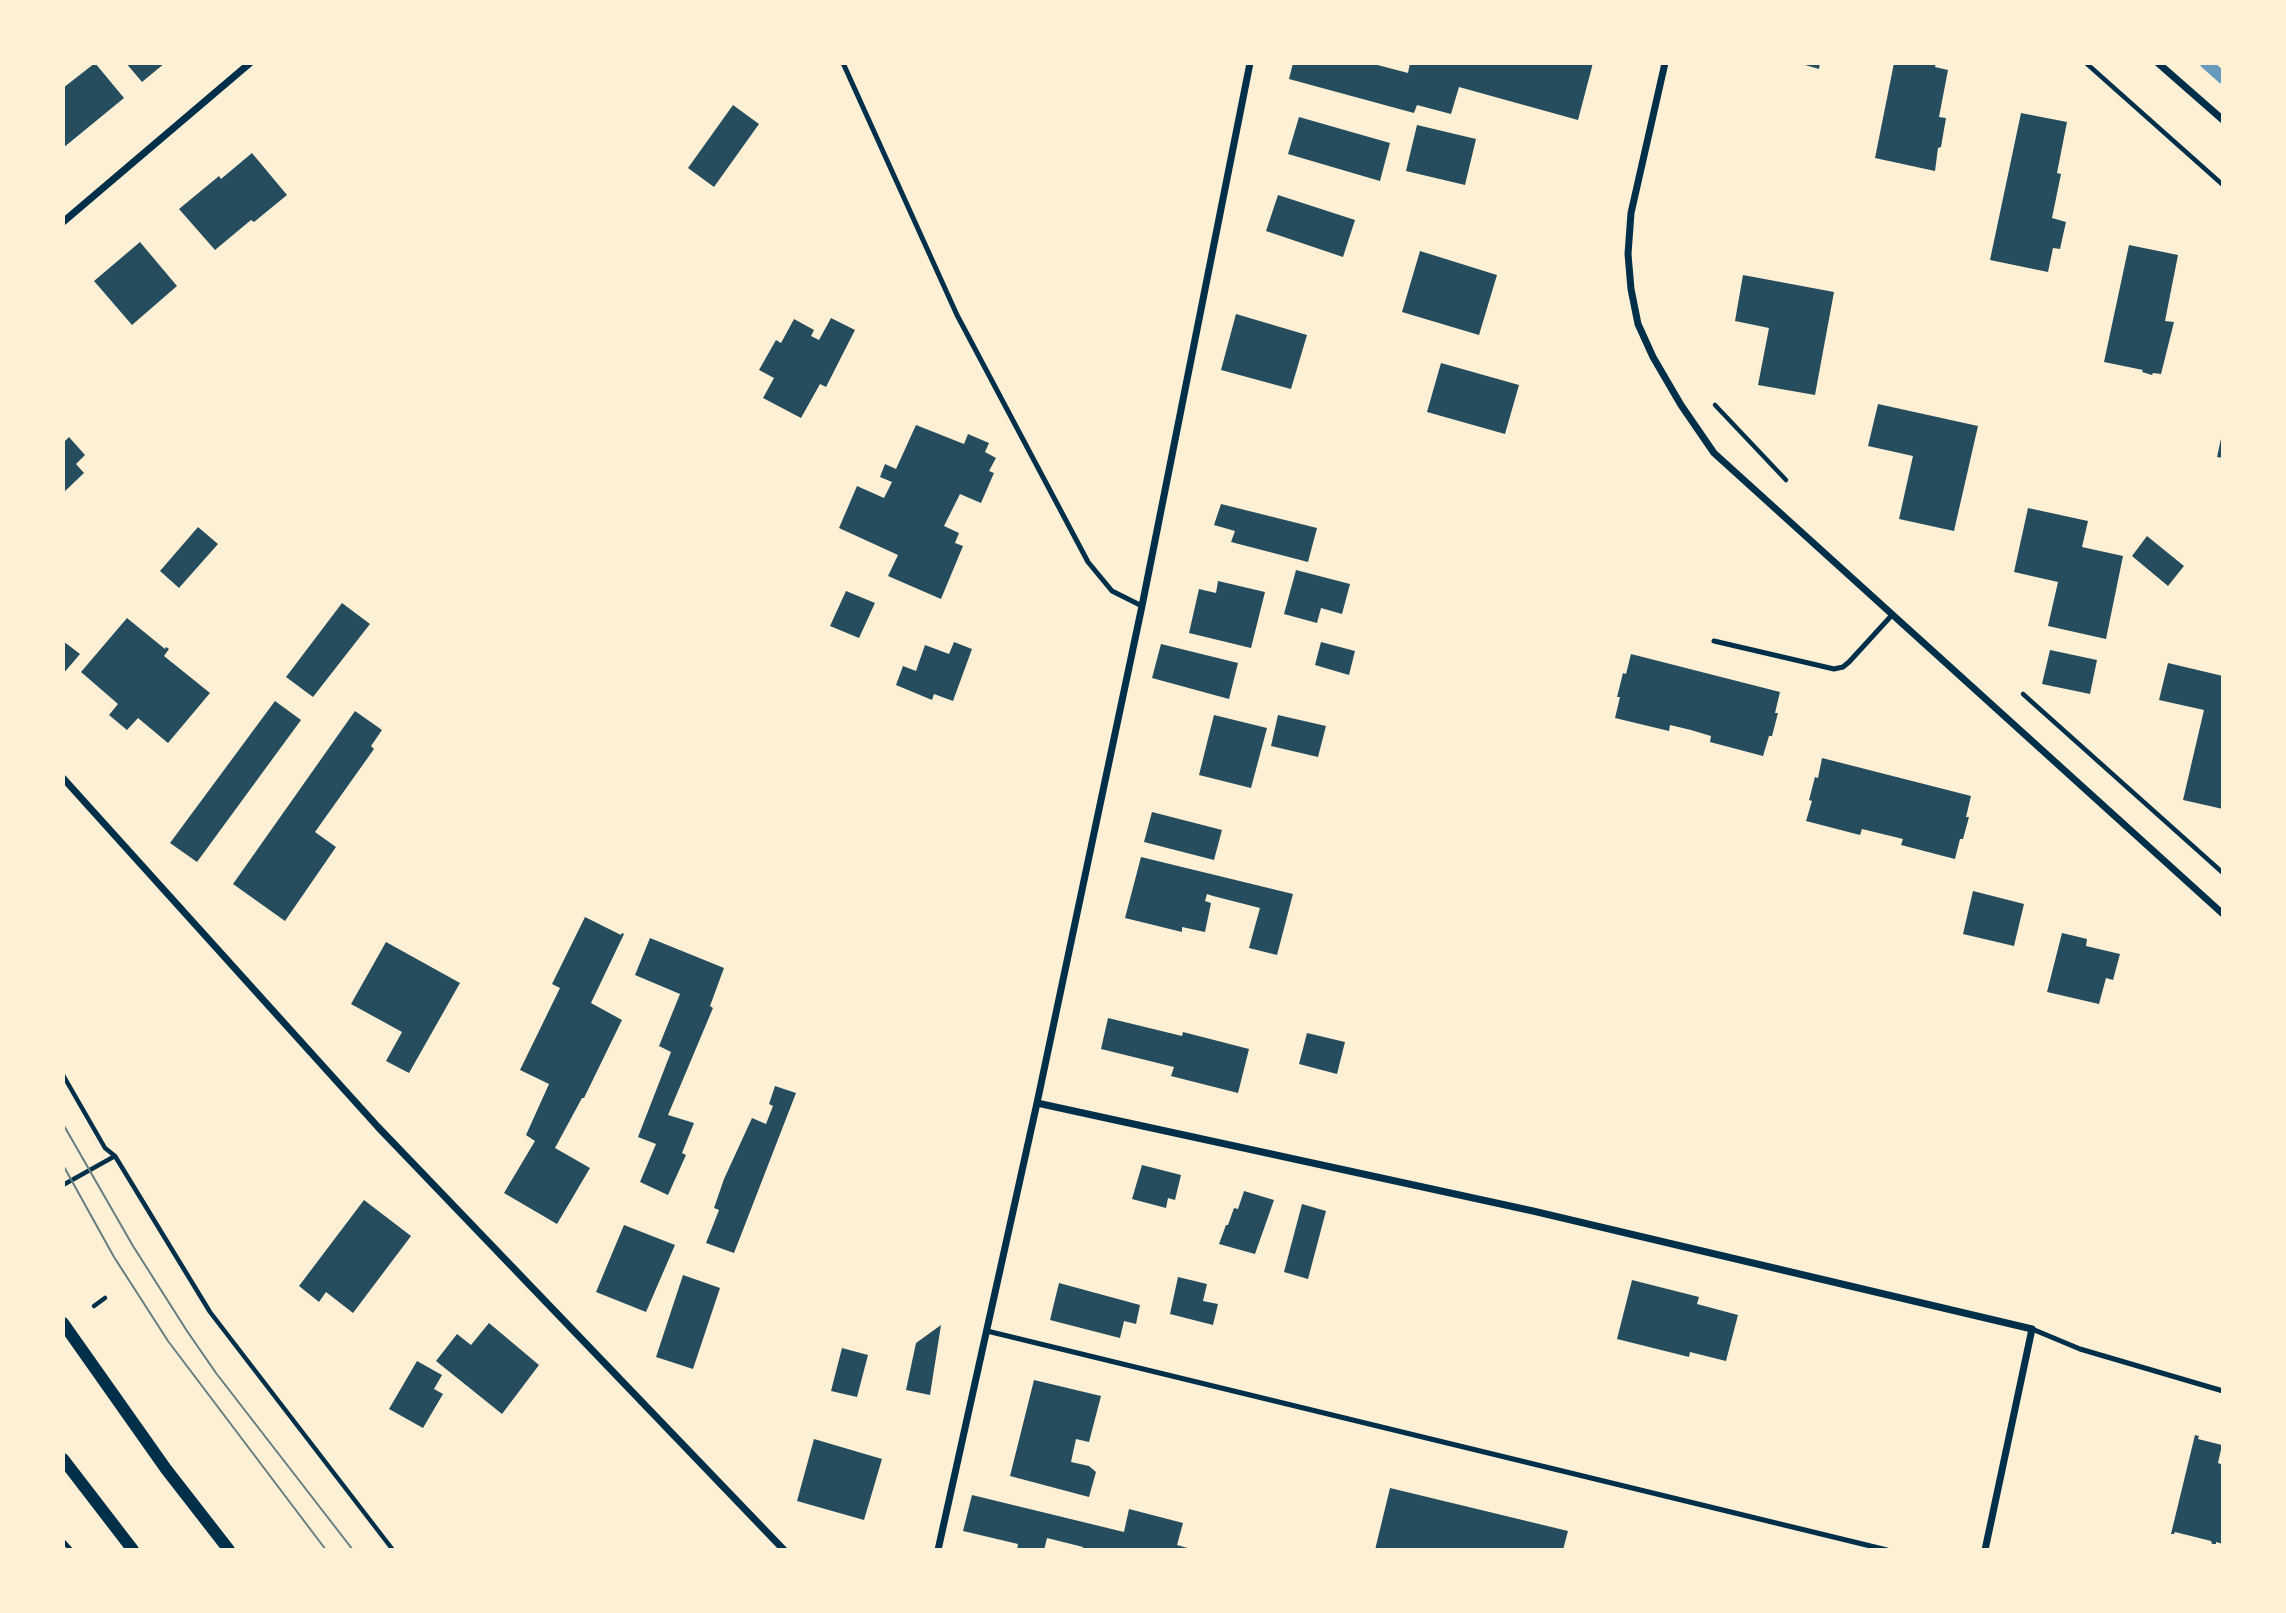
<!DOCTYPE html>
<html>
<head>
<meta charset="utf-8">
<style>
  body { margin:0 }
  #map { position:relative; width:2286px; height:1613px; overflow:hidden; background:#fdf0d5; font-family:"PT Sans",sans-serif }
  canvas { display:block }
  .frame { position:absolute; inset:0; border:65px solid #fdf0d5; pointer-events:none }
</style>
</head>
<body>
<div id="map">
<canvas width="2286" height="1613"></canvas>
<div class="frame"></div>
</div>
<script>
const ctx = document.querySelector('canvas').getContext('2d');
ctx.lineJoin = 'round';
function toPath(rows) {
  const path = new Path2D();
  for (const r of rows) {
    path.moveTo(r[0], r[1]);
    for (let i = 2; i < r.length; i += 2) path.lineTo(r[i], r[i + 1]);
  }
  return path;
}
function trace(path, color, width, dash) {
  ctx.strokeStyle = color;
  ctx.lineWidth = width;
  ctx.lineCap = dash ? 'butt' : 'round';
  ctx.setLineDash(dash || []);
  ctx.stroke(path);
}
function fill(path, color) {
  ctx.fillStyle = color;
  ctx.fill(path, 'evenodd');
}
const stream = toPath([
  [2206,63,2223,78]
]);
const building = toPath([
  [95,63,124,98,63,148,63,88],
  [126,63,165,63,142,82],
  [1293,63,1370,63,1408,73,1410,63,1593,63,1578,120,1459,87,1451,114,1417,105,1414,113,1289,79],
  [1798,63,1820,63,1819,69],
  [1894,63,1936,63,1935,67,1948,70,1939,117,1946,118,1941,147,1938,148,1935,171,1875,158],
  [733,105,759,124,714,187,688,168],
  [2021,113,2067,122,2057,173,2061,174,2052,218,2066,222,2060,249,2053,248,2048,272,1990,260],
  [1299,117,1390,143,1380,181,1288,154],
  [1417,125,1476,139,1465,185,1406,171],
  [252,153,287,195,254,222,251,220,215,250,179,209,219,176,221,179],
  [1278,195,1355,220,1343,257,1266,231],
  [140,242,177,286,132,325,94,281],
  [2129,245,2178,255,2165,321,2174,322,2161,374,2153,373,2152,375,2142,372,2143,370,2104,362],
  [1420,251,1497,275,1479,335,1402,312],
  [1743,275,1834,292,1815,395,1758,385,1769,328,1735,321],
  [1236,314,1307,335,1291,389,1221,370],
  [831,318,855,330,826,387,820,384,801,418,763,398,774,378,759,370,776,340,781,343,794,319,814,330,811,336,819,340],
  [1441,363,1519,385,1505,434,1427,412],
  [1878,404,1978,426,1954,531,1899,519,1913,456,1868,446],
  [916,425,964,444,968,434,989,443,985,452,996,458,989,471,994,473,981,503,960,494,944,526,959,533,955,543,963,546,941,599,888,576,898,555,839,528,857,486,884,498,892,482,880,477,885,464,896,469],
  [2222,434,2223,434,2223,458,2217,457],
  [69,437,85,455,76,464,84,473,63,493,63,443],
  [1221,504,1317,528,1308,562,1231,542,1235,531,1214,525],
  [2028,508,2088,521,2082,547,2123,556,2106,639,2048,626,2058,582,2014,572],
  [198,527,218,544,179,588,160,571],
  [2147,536,2184,566,2168,586,2132,556],
  [1296,570,1350,584,1342,614,1321,608,1317,623,1284,614],
  [1218,581,1265,592,1251,648,1189,633,1199,589,1216,593],
  [846,591,875,603,859,638,830,626],
  [342,603,370,624,313,697,286,677],
  [127,618,165,649,166,647,169,649,164,656,210,693,168,743,138,718,127,730,109,715,118,704,81,672],
  [63,641,80,654,63,674],
  [954,642,972,649,953,701,934,694,932,700,896,685,903,666,916,671,925,645,949,654],
  [1321,642,1355,651,1349,675,1315,665],
  [1161,644,1238,663,1229,699,1152,678],
  [2050,650,2097,660,2090,694,2042,684],
  [1631,654,1780,692,1775,713,1778,713,1772,736,1769,736,1763,756,1710,742,1711,736,1691,730,1670,725,1669,731,1615,718,1620,697,1617,697,1623,673,1626,674],
  [2168,663,2223,676,2223,809,2183,800,2204,710,2159,700],
  [275,701,301,720,197,862,170,843],
  [355,711,382,730,371,746,374,749,315,832,336,847,285,921,233,884],
  [1214,715,1267,728,1251,788,1199,775],
  [1278,715,1326,726,1318,757,1271,746],
  [1822,758,1971,796,1966,817,1969,817,1963,839,1960,839,1955,859,1901,845,1903,839,1862,829,1860,835,1806,821,1812,801,1809,800,1815,777,1818,778],
  [1152,812,1222,830,1214,860,1144,842],
  [1141,857,1293,894,1277,955,1249,948,1260,908,1213,896,1207,894,1205,901,1211,903,1205,932,1182,927,1182,932,1125,918],
  [1973,891,2024,904,2014,946,1963,934],
  [585,917,621,935,622,933,624,934,591,1003,622,1020,584,1098,582,1098,555,1148,590,1168,557,1224,504,1193,535,1141,526,1135,549,1084,520,1070,560,988,552,984],
  [2062,933,2087,939,2086,946,2120,954,2113,980,2106,978,2099,1004,2047,992],
  [650,938,724,968,710,1006,713,1008,668,1115,694,1123,682,1153,686,1155,668,1195,640,1182,656,1144,638,1137,671,1052,659,1046,680,994,635,975],
  [386,942,460,983,409,1073,386,1061,402,1032,351,1004],
  [1108,1018,1182,1036,1183,1032,1249,1049,1238,1093,1171,1076,1174,1067,1101,1049],
  [1307,1033,1345,1042,1337,1074,1299,1064],
  [775,1086,796,1093,734,1253,706,1243,719,1210,714,1208,724,1179,752,1118,766,1124,773,1106,769,1104],
  [1142,1165,1181,1175,1175,1200,1168,1198,1166,1208,1132,1199],
  [1244,1191,1274,1200,1255,1254,1219,1244,1226,1225,1228,1225,1234,1208,1238,1209],
  [364,1200,411,1236,353,1313,326,1292,319,1302,299,1286],
  [1302,1204,1326,1211,1308,1279,1284,1272],
  [624,1225,675,1245,646,1312,596,1292],
  [683,1275,720,1288,693,1369,656,1357],
  [1178,1277,1207,1284,1203,1301,1218,1304,1213,1325,1170,1314],
  [1632,1280,1699,1297,1697,1304,1738,1315,1726,1361,1690,1352,1689,1357,1617,1339],
  [1059,1283,1140,1305,1136,1324,1124,1321,1120,1338,1050,1320],
  [489,1323,539,1365,502,1414,436,1361,457,1334,471,1345],
  [941,1325,930,1395,906,1390,916,1343],
  [842,1348,868,1355,857,1397,831,1391],
  [417,1361,442,1375,434,1389,443,1394,423,1428,389,1409],
  [1034,1380,1101,1396,1089,1442,1076,1439,1071,1462,1089,1466,1096,1472,1089,1497,1010,1476],
  [2195,1435,2199,1436,2198,1439,2222,1445,2218,1463,2223,1465,2223,1544,2216,1542,2216,1544,2212,1544,2211,1541,2175,1532,2174,1534,2171,1534],
  [814,1439,882,1459,864,1520,797,1501],
  [1390,1488,1568,1531,1563,1550,1375,1550],
  [972,1495,1124,1532,1129,1509,1183,1523,1177,1545,1195,1550,1082,1550,1083,1547,1047,1538,1044,1550,1017,1550,1018,1544,963,1531]
]);
const path = toPath([
  [2086,63,2223,185],
  [1715,405,1786,480],
  [2023,694,2223,873],
  [63,1075,105,1148,115,1156,210,1312,393,1550],
  [63,1185,115,1156],
  [94,1306,105,1298],
  [63,1541,71,1550]
]);
const service = toPath([
  [843,63,957,315,1088,562,1112,591,1142,606],
  [1714,641,1834,669,1843,667,1849,662,1892,615],
  [2032,1329,2080,1349,2223,1391],
  [987,1331,1887,1550]
]);
const minor = toPath([
  [1665,63,1631,213,1628,254,1631,289,1638,324,1653,357,1681,405,1714,453,2223,914],
  [2158,63,2223,120],
  [63,222,250,63],
  [63,778,378,1127,784,1550],
  [1037,1103,1533,1211,2032,1329,1985,1550],
  [938,1550,1037,1103,1142,606,1250,63]
]);
const tertiary = toPath([
  [63,1323,166,1469,229,1550],
  [63,1459,133,1550]
]);
const tram = toPath([
  [63,1124,133,1246,187,1331,216,1373,353,1550],
  [63,1165,114,1257,168,1341,326,1550]
]);
trace(stream, '#669bbc', 12);
fill(building, '#264d5e');
trace(path, '#003049', 4.5);
trace(service, '#003049', 5);
trace(minor, '#003049', 7);
trace(tertiary, '#003049', 12);
trace(tram, '#657d81', 2);
</script>
</body>
</html>
